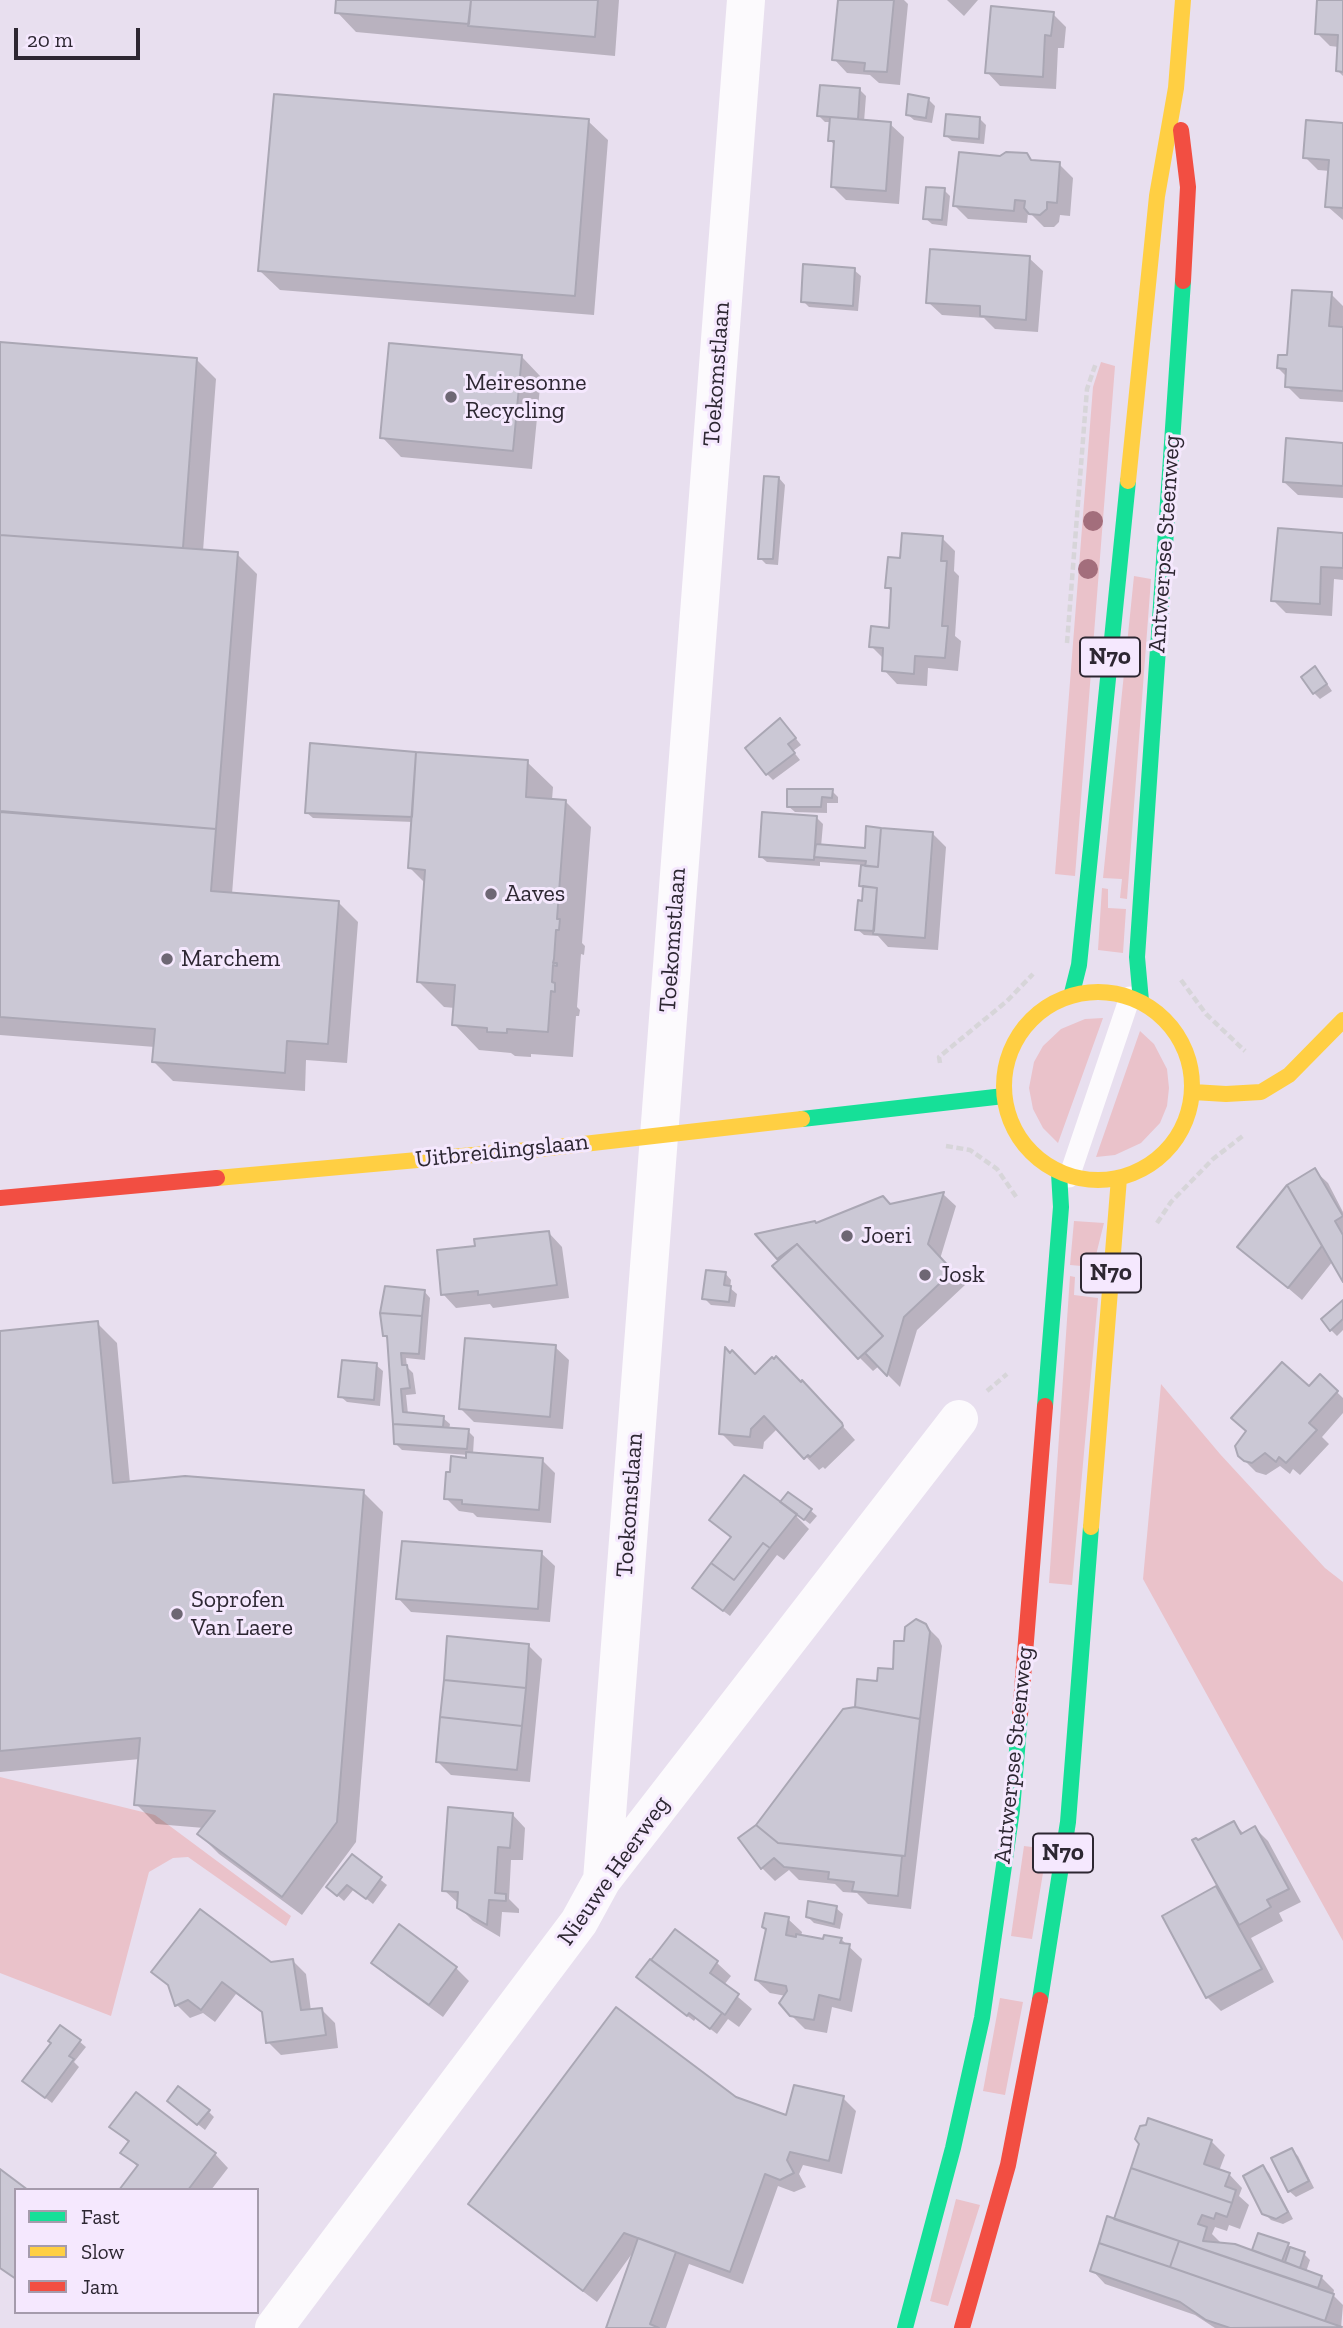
<!DOCTYPE html>
<html>
<head>
<meta charset="utf-8">
<style>
  body { margin:0 }
  #map { position:relative; width:1343px; height:2328px; overflow:hidden; background:#e8dfef; font-family:"Zilla Slab",serif }
  canvas { display:block }
  .legend { position:absolute; left:14px; top:2188px; width:245px; height:126px; box-sizing:border-box; background:#f5e8fe; border:2px solid #a59bac; margin:0; padding:9px 12px; list-style:none; font-size:21px; color:#2d2732 }
  .legend li { display:flex; align-items:center; gap:14px; height:35px }
  .legend b { width:35px; border:2px solid #a59bac }
  .scale { position:absolute; left:14px; top:28px; width:126px; height:32px; box-sizing:border-box; border:4px solid #2d2732; border-top:0; padding-left:9px; font-size:21px; line-height:24px; white-space:nowrap; color:#2d2732; -webkit-text-stroke:5px #f5e8fe; paint-order:stroke }
</style>
</head>
<body>
<div id="map">
<canvas width="1343" height="2328"></canvas>
<ul class="legend">
<li><b style="height:9px;background:#16e098"></b>Fast</li>
<li><b style="height:9px;background:#ffcf43"></b>Slow</li>
<li><b style="height:9px;background:#f24e42"></b>Jam</li>
</ul>
<div class="scale">20 m</div>
</div>
<script>
const ctx = document.querySelector('canvas').getContext('2d');
ctx.lineJoin = 'round';
function fill(path, color) {
  ctx.fillStyle = color;
  ctx.fill(path, 'evenodd');
}
function toPath(rows) {
  const path = new Path2D();
  for (const r of rows) {
    if (r.length === 3) {
      path.moveTo(r[0] + r[2], r[1]);
      path.arc(r[0], r[1], r[2], 0, 2 * Math.PI);
      continue;
    }
    path.moveTo(r[0], r[1]);
    for (let i = 2; i < r.length; i += 2) path.lineTo(r[i], r[i + 1]);
  }
  return path;
}
function trace(path, color, width, dash) {
  ctx.strokeStyle = color;
  ctx.lineWidth = width;
  ctx.lineCap = dash ? 'butt' : 'round';
  ctx.setLineDash(dash || []);
  ctx.stroke(path);
}
function label(font, color, halo, rows, align = 'center') {
  ctx.font = font + ' "Zilla Slab",serif';
  ctx.lineWidth = 6;
  ctx.setLineDash([]);
  ctx.textBaseline = 'middle';
  ctx.strokeStyle = halo;
  ctx.fillStyle = color;
  for (const [text, x, y, turn = 0] of rows) {
    ctx.save();
    ctx.translate(x, y);
    ctx.rotate((+turn || 0) * Math.PI / 180);
    ctx.textAlign = isNaN(turn) ? turn : align;
    if (halo) ctx.strokeText(text, 0, 0);
    ctx.fillText(text, 0, 0);
    ctx.restore();
  }
}
const green = toPath([
  [1101,362,1115,366,1075,876,1055,874,1093,387],
  [1134,576,1151,579,1127,899,1120,898,1122,879,1103,878],
  [1102,888,1108,889,1108,908,1126,909,1123,953,1098,950],
  [1103,1018,1058,1143,1043,1128,1033,1109,1029,1088,1034,1062,1043,1046,1061,1029,1085,1019],
  [1140,1031,1154,1044,1167,1069,1169,1088,1167,1106,1160,1123,1141,1143,1115,1155,1096,1157],
  [1074,1221,1104,1223,1093,1267,1070,1265],
  [1070,1276,1075,1277,1074,1295,1098,1298,1072,1585,1049,1583],
  [1161,1384,1220,1454,1325,1568,1343,1582,1343,1941,1143,1579],
  [0,1777,155,1815,291,1916,286,1926,188,1857,173,1858,149,1872,111,2016,0,1973],
  [1024,1846,1047,1849,1032,1939,1011,1936],
  [1000,1998,1023,2002,1005,2095,983,2091],
  [956,2199,980,2205,948,2306,930,2301]
]);
const shadow = toPath([
  [338,0,619,0,615,56,356,32,337,12],
  [840,0,904,0,908,4,900,85,879,83,870,75,847,73,834,59],
  [947,0,978,0,964,16],
  [1319,0,1343,0,1343,76,1337,70,1339,47,1330,46,1317,33],
  [1053,14,1066,27,1064,48,1058,48,1056,89,1000,86,987,72],
  [860,90,866,96,864,122,890,124,904,137,899,204,846,200,833,187,835,146,830,140,831,122,825,122,819,116],
  [928,99,935,106,932,123,914,120,907,114],
  [980,119,986,125,984,144,952,141,945,135],
  [588,121,608,140,594,315,280,290,260,271],
  [1343,125,1343,220,1327,206,1330,171,1318,170,1305,157],
  [1027,155,1034,162,1059,164,1073,178,1070,216,1060,215,1059,222,1054,227,1044,227,1030,213,1028,213,1027,223,968,219,955,206,1001,157],
  [944,190,950,196,947,226,932,224,925,218],
  [1029,258,1043,271,1038,332,995,329,984,318,942,315,928,302],
  [854,270,861,276,858,311,809,307,803,301],
  [1331,294,1343,306,1343,402,1300,399,1287,386,1287,377,1278,368,1289,357],
  [0,344,196,359,216,379,203,551,237,554,257,574,232,894,338,902,358,922,347,1063,306,1060,305,1091,173,1081,154,1062,155,1047,0,1035],
  [522,357,541,377,532,469,401,457,382,437],
  [1343,445,1343,498,1298,495,1284,482],
  [779,478,785,485,778,565,766,564,760,558],
  [1343,535,1343,580,1334,579,1332,616,1286,613,1273,600],
  [942,538,955,551,954,571,959,576,955,636,961,641,958,671,928,668,927,686,897,684,884,670,884,659,871,646,891,629,893,593,887,587],
  [1321,675,1332,691,1320,699,1314,693],
  [786,726,801,745,793,751,800,760,773,780,767,774],
  [527,762,553,787,552,800,565,801,591,827,582,943,585,946,584,955,581,954,577,1007,580,1010,579,1016,576,1016,573,1057,531,1054,531,1057,515,1056,511,1053,479,1050,454,1024,455,1008,444,1007,419,982,426,884,409,867,413,822,313,818,306,812],
  [832,791,838,797,838,803,827,803,827,813,795,812,788,806],
  [817,818,823,824,821,847,866,850,933,834,946,847,938,950,888,947,878,936,864,935,857,929,864,903,865,889,861,885,862,865,820,862,820,866,767,862,760,856],
  [1314,1170,1328,1183,1343,1212,1343,1278,1333,1261,1302,1300,1240,1247,1288,1186],
  [943,1194,956,1206,940,1259,965,1285,917,1330,900,1387,879,1366,873,1371,860,1358,774,1266,780,1259,758,1235,816,1225],
  [549,1233,562,1247,569,1298,493,1308,490,1304,456,1308,443,1294,477,1248],
  [725,1273,731,1280,730,1288,737,1294,735,1307,711,1305,704,1298],
  [424,1291,430,1298,425,1360,406,1358,407,1367,413,1373,416,1394,406,1395,408,1414,443,1418,450,1424,449,1430,468,1431,474,1437,473,1454,542,1460,555,1473,551,1523,477,1517,473,1513,459,1511,446,1498,468,1455,402,1450,396,1444,388,1340,385,1336],
  [1343,1303,1343,1330,1337,1336,1331,1330],
  [97,1323,117,1343,130,1483,363,1492,383,1512,356,1842,302,1915,219,1854,199,1834,204,1828,156,1824,136,1804,140,1759,0,1772,0,1332],
  [555,1347,569,1360,563,1429,474,1422,461,1409],
  [376,1365,383,1371,380,1406,347,1402,340,1396],
  [1320,1376,1343,1398,1343,1413,1322,1437,1329,1444,1300,1475,1293,1469,1290,1474,1280,1466,1266,1475,1256,1472,1242,1458],
  [755,1377,816,1396,855,1440,825,1469,823,1467,819,1470,778,1428,764,1442,763,1449,734,1446,721,1433],
  [781,1505,810,1510,817,1516,810,1524,798,1515,797,1517,809,1529,784,1560,777,1555,730,1616,701,1594,732,1539,712,1520],
  [541,1553,555,1566,550,1622,411,1612,398,1598],
  [925,1625,939,1639,942,1646,911,1909,868,1904,857,1893,843,1892,835,1884,799,1880,789,1870,775,1881,762,1868,757,1826,879,1682,895,1671,906,1643],
  [528,1645,542,1659,530,1782,451,1775,438,1762],
  [512,1814,525,1828,523,1860,511,1860,509,1899,519,1909,519,1913,502,1912,500,1937,473,1921,459,1907,459,1904,444,1890],
  [1234,1823,1244,1834,1255,1828,1268,1841,1301,1902,1279,1913,1283,1921,1251,1938,1274,1982,1221,2011,1207,1997,1164,1916,1219,1887,1198,1842],
  [352,1857,387,1885,373,1904,354,1889,344,1901,335,1893],
  [836,1908,843,1914,840,1929,814,1923,808,1917],
  [788,1919,802,1932,801,1937,825,1941,841,1939,862,1959,852,2012,832,2007,827,2033,805,2029,791,2015,786,1996,770,1993,756,1980,768,1931,764,1927],
  [676,1931,717,1963,731,1976,724,1985,752,2009,739,2027,728,2019,717,2034,696,2018,694,2021,645,1983],
  [293,1961,306,1974,311,2011,321,2009,335,2023,338,2048,281,2055,268,2042,265,2015,236,1994,215,2022,203,2013,190,2018,177,2005,171,1989,153,1972],
  [374,1963,456,1968,469,1981,443,2017,387,1976],
  [79,2041,86,2047,74,2062,79,2067,52,2103,24,2081,53,2043],
  [843,2098,856,2111,842,2174,803,2165,799,2174,806,2187,794,2192,778,2186,743,2284,689,2264,666,2328,607,2328,634,2251,597,2302,484,2217,471,2204,735,2099,787,2117],
  [169,2101,208,2111,214,2117,205,2130],
  [112,2127,215,2154,228,2168,211,2190,122,2190,138,2167,122,2152,129,2143],
  [1211,2141,1225,2155,1219,2171,1229,2174,1242,2188,1239,2196,1249,2205,1240,2229,1229,2225,1227,2231,1215,2227,1212,2234,1220,2242,1219,2245,1258,2255,1254,2250,1288,2245,1292,2249,1304,2254,1310,2260,1306,2272,1321,2277,1334,2290,1333,2295,1343,2305,1341,2328,1215,2328,1195,2315,1105,2284,1092,2270,1115,2221],
  [1292,2150,1298,2156,1314,2188,1296,2197,1289,2191],
  [1263,2167,1269,2173,1293,2219,1283,2224,1271,2220,1264,2213]
]);
const building = toPath([
  [336,0,471,0,469,24,335,13,336,0],
  [471,0,598,0,595,37,468,26,471,0],
  [838,0,894,0,887,72,864,71,865,63,832,60,838,0],
  [1317,0,1343,0,1343,72,1336,71,1338,35,1315,34,1317,0],
  [991,6,1054,12,1051,36,1045,35,1043,77,985,73,991,6],
  [820,85,860,88,858,119,817,116,820,85],
  [274,94,589,119,575,296,258,271,274,94],
  [908,94,929,98,926,118,906,115,908,94],
  [946,114,980,117,979,139,944,136,946,114],
  [830,117,891,122,886,191,831,187,834,141,828,141,830,117],
  [1306,120,1343,123,1343,208,1325,207,1329,160,1303,158,1306,120],
  [959,152,1000,156,1006,152,1027,153,1031,160,1060,162,1057,203,1047,202,1047,209,1040,215,1029,214,1024,208,1025,201,1015,200,1014,211,953,206,959,152],
  [926,187,945,188,942,220,923,219,926,187],
  [930,249,1030,256,1026,320,980,316,980,306,926,303,930,249],
  [803,264,855,268,853,306,801,302,803,264],
  [1292,290,1332,292,1329,326,1343,327,1343,391,1285,387,1286,369,1277,368,1278,355,1287,355,1292,290],
  [0,342,197,358,183,548,0,535,0,342],
  [389,343,522,355,513,451,380,438,389,343],
  [1286,438,1343,443,1343,486,1283,482,1286,438],
  [764,476,779,477,773,559,758,559,764,476],
  [1278,528,1343,533,1343,568,1321,567,1320,604,1271,601,1278,528],
  [902,533,943,536,941,561,947,561,942,626,948,626,945,658,915,656,914,674,882,671,883,648,869,647,871,626,889,628,891,588,885,588,888,557,900,558,902,533],
  [0,535,238,552,216,829,0,811,0,535],
  [1315,666,1327,684,1313,694,1301,677,1315,666],
  [780,718,796,738,788,744,795,753,766,775,745,748,780,718],
  [310,743,416,752,412,817,305,813,310,743],
  [416,752,528,760,526,797,566,800,557,919,560,919,559,930,556,930,554,959,553,963,557,963,557,966,553,965,552,982,555,983,555,992,551,991,548,1032,507,1029,507,1033,487,1032,487,1028,452,1025,455,985,417,982,425,870,408,868,416,752],
  [787,789,833,789,832,798,822,797,821,807,787,807,787,789],
  [0,812,216,829,211,891,339,901,328,1044,287,1041,285,1073,152,1062,155,1029,0,1017,0,812],
  [762,812,817,816,814,860,759,857,762,812],
  [866,826,881,828,878,867,865,866,866,861,814,857,816,844,865,848,866,826],
  [881,828,933,832,925,938,873,934,877,888,859,886,861,865,878,867,881,828],
  [863,886,877,888,874,931,855,930,858,900,862,901,863,886],
  [1315,1168,1343,1216,1335,1221,1343,1235,1343,1282,1287,1185,1315,1168],
  [1287,1185,1322,1246,1288,1288,1237,1247,1287,1185],
  [944,1192,928,1244,953,1271,904,1317,887,1376,865,1353,883,1336,797,1244,777,1259,755,1234,815,1221,816,1223,883,1196,890,1204,944,1192],
  [549,1231,557,1285,478,1295,478,1291,441,1295,437,1250,475,1246,474,1239,549,1231],
  [797,1244,883,1336,858,1359,772,1266,797,1244],
  [706,1270,726,1272,724,1285,731,1286,729,1302,702,1299,706,1270],
  [385,1286,425,1290,422,1316,380,1313,385,1286],
  [1343,1300,1343,1319,1330,1331,1321,1319,1343,1300],
  [380,1313,422,1316,419,1354,401,1353,402,1365,407,1365,410,1388,401,1389,403,1412,444,1416,443,1427,393,1424,387,1336,383,1336,380,1313],
  [98,1321,113,1483,185,1476,364,1490,337,1822,282,1897,197,1834,215,1811,134,1805,140,1738,0,1751,0,1331,98,1321],
  [465,1338,556,1345,550,1417,459,1409,465,1338],
  [725,1347,730,1353,732,1350,755,1374,772,1357,774,1359,776,1356,801,1382,802,1380,842,1423,843,1426,810,1457,808,1455,804,1459,764,1416,751,1429,750,1437,719,1434,725,1347],
  [342,1360,377,1363,374,1400,338,1397,342,1360],
  [1282,1362,1309,1386,1320,1374,1338,1391,1309,1423,1317,1430,1286,1463,1279,1457,1276,1462,1265,1453,1252,1463,1244,1461,1238,1456,1235,1446,1246,1431,1231,1418,1282,1362],
  [393,1424,469,1429,467,1449,394,1444,393,1424],
  [466,1452,543,1458,539,1510,462,1504,462,1500,444,1499,446,1472,450,1472,451,1456,466,1458,466,1452],
  [744,1475,797,1514,770,1548,763,1543,734,1580,711,1563,731,1537,709,1520,744,1475],
  [788,1492,812,1509,804,1520,780,1502,788,1492],
  [402,1541,542,1551,538,1609,396,1599,402,1541],
  [763,1543,770,1548,723,1611,692,1588,711,1563,734,1580,763,1543],
  [916,1619,926,1624,930,1632,920,1719,855,1707,857,1679,877,1681,878,1668,893,1669,894,1641,904,1641,905,1627,916,1619],
  [447,1636,529,1644,526,1688,444,1680,447,1636],
  [444,1680,526,1688,522,1726,440,1717,444,1680],
  [855,1707,920,1719,905,1856,778,1843,756,1825,843,1709,855,1707],
  [440,1717,522,1726,517,1770,436,1762,440,1717],
  [448,1807,513,1813,510,1848,498,1847,495,1893,506,1894,506,1901,489,1900,487,1925,457,1908,458,1892,442,1891,448,1807],
  [1234,1821,1241,1834,1255,1826,1289,1889,1267,1900,1271,1907,1239,1925,1192,1840,1196,1838,1198,1840,1234,1821],
  [756,1825,778,1843,902,1856,898,1896,852,1891,854,1882,828,1879,829,1872,784,1867,774,1858,761,1869,738,1838,756,1825],
  [352,1854,382,1877,366,1899,347,1885,337,1896,326,1887,352,1854],
  [1216,1886,1262,1969,1206,1998,1162,1916,1216,1886],
  [808,1901,837,1906,834,1924,806,1917,808,1901],
  [200,1909,271,1962,293,1959,301,2010,322,2008,326,2035,266,2043,262,2012,222,1982,201,2010,188,2000,175,2006,168,1985,151,1972,200,1909],
  [765,1913,789,1917,786,1935,796,1937,796,1934,823,1939,824,1935,842,1938,840,1943,850,1944,840,2000,819,1995,814,2020,790,2016,779,2003,787,1991,786,1986,755,1980,766,1929,762,1927,765,1913],
  [399,1924,457,1967,429,2005,371,1963,399,1924],
  [675,1929,718,1961,710,1973,739,1994,725,2015,651,1960,675,1929],
  [650,1959,722,2013,710,2029,689,2013,687,2016,636,1977,650,1959],
  [616,2007,736,2097,786,2115,794,2085,844,2096,829,2161,790,2152,787,2160,794,2173,780,2180,765,2174,730,2272,624,2233,583,2291,468,2204,616,2007],
  [60,2025,81,2040,69,2056,74,2059,45,2098,22,2081,51,2043,48,2041,60,2025],
  [178,2086,210,2110,197,2125,167,2101,178,2086],
  [136,2092,216,2153,188,2190,119,2190,138,2165,120,2153,129,2141,109,2127,136,2092],
  [1148,2118,1212,2140,1204,2164,1230,2173,1225,2186,1236,2190,1232,2203,1131,2168,1139,2144,1135,2139,1140,2126,1146,2125,1148,2118],
  [1292,2148,1309,2181,1288,2192,1271,2158,1292,2148],
  [1263,2165,1288,2212,1276,2219,1262,2214,1243,2176,1263,2165],
  [1131,2168,1232,2203,1227,2217,1216,2213,1214,2219,1202,2215,1198,2224,1207,2227,1203,2241,1235,2244,1322,2276,1318,2288,1114,2219,1131,2168],
  [0,2169,28,2190,16,2190,16,2279,0,2268,0,2169],
  [1107,2216,1179,2241,1170,2267,1099,2243,1107,2216],
  [1258,2233,1289,2243,1282,2261,1252,2250,1258,2233],
  [638,2238,676,2252,650,2324,659,2328,606,2328,638,2238],
  [1179,2241,1334,2294,1325,2321,1170,2267,1179,2241],
  [1099,2243,1170,2267,1342,2327,1230,2328,1206,2320,1180,2302,1090,2271,1099,2243],
  [1290,2247,1305,2252,1300,2268,1285,2262,1290,2247]
]);
const path = toPath([
  [1067,643,1087,389,1096,363],
  [1181,980,1206,1014,1245,1051],
  [940,1063,939,1057,1007,1001,1033,974],
  [946,1146,970,1150,997,1169,1017,1198],
  [1157,1223,1171,1202,1213,1159,1244,1135],
  [987,1391,1007,1374]
]);
const lane = toPath([
  [1069,1177,1130,997]
]);
const street = toPath([
  [602,1880,746,0],
  [274,2328,579,1922,602,1880,959,1419]
]);
const fast = toPath([
  [1072,993,1079,965,1128,481],
  [1141,1001,1137,957,1183,281],
  [802,1119,1004,1096],
  [1045,1406,1061,1207,1059,1173],
  [1040,2000,1068,1822,1091,1527],
  [905,2328,953,2148,982,2018,1012,1810,1020,1715]
]);
const slow = toPath([
  [1128,481,1157,196,1176,88,1183,0],
  [1098,1086,94],
  [1193,1092,1226,1094,1261,1092,1289,1075,1343,1020],
  [217,1178,540,1149,802,1119],
  [1091,1527,1119,1178]
]);
const jam = toPath([
  [1181,130,1188,187,1183,281],
  [0,1198,217,1178],
  [1020,1715,1045,1406],
  [962,2328,1008,2165,1040,2000]
]);
const trees = [
  [1093,521],
  [1088,569]
];
const markers = [
  [451,397,7,"#6e6774"],
  [491,894,7,"#6e6774"],
  [167,959,7,"#6e6774"],
  [847,1236,7,"#6e6774"],
  [925,1275,7,"#6e6774"],
  [177,1614,7,"#6e6774"]
];
const shields = [
  [1110,657,60],
  [1111,1273,60],
  [1063,1853,60]
];
const shieldNames = [
  ["N70",1110,657],
  ["N70",1111,1273],
  ["N70",1063,1853]
];
const streetNames = [
  ["Toekomstlaan",717,374,-86],
  ["Antwerpse Steenweg",1165,544,-86],
  ["Toekomstlaan",673,940,-86],
  ["Uitbreidingslaan",502,1151,-6],
  ["Toekomstlaan",630,1505,-86],
  ["Antwerpse Steenweg",1014,1755,-84],
  ["Nieuwe Heerweg",614,1871,-55]
];
const poiNames = [
  ["Meiresonne",465,383],
  ["Recycling",465,411],
  ["Aaves",505,894],
  ["Marchem",181,959],
  ["Joeri",861,1236],
  ["Josk",939,1275],
  ["Soprofen",191,1600],
  ["Van Laere",191,1628]
];
fill(green, '#eac2ca');
fill(shadow, '#0003');
fill(building, '#cbc8d5');
trace(building, '#aaa7b4', 2);
trace(path, '#d7d5d9', 4.5, [7, 3.5]);
trace(lane, '#fcfafd', 21);
trace(street, '#fcfafd', 38);
trace(fast, '#16e098', 16);
trace(slow, '#ffcf43', 16);
trace(jam, '#f24e42', 16);
ctx.fillStyle = '#a36e7c';
for (const [x, y] of trees) {
  ctx.beginPath();
  ctx.arc(x, y, 10, 0, 2 * Math.PI);
  ctx.fill();
}
for (const [x, y, r, color] of markers) {
  const dot = new Path2D();
  dot.arc(x, y, r, 0, 2 * Math.PI);
  ctx.fillStyle = color;
  ctx.fill(dot);
  trace(dot, '#f5e8fe', 2.5);
}
for (const [x, y, w] of shields) {
  const box = new Path2D();
  box.roundRect(x - w / 2, y - 19.5, w, 39, 5);
  ctx.fillStyle = '#f5e8fe';
  ctx.fill(box);
  trace(box, '#2d2732', 2);
}
label('bold 23px', '#2d2732', null, shieldNames);
label('24px', '#2d2732', '#f5e8fe', streetNames);
label('24px', '#2d2732', '#f5e8fe', poiNames, 'left');
</script>
</body>
</html>
